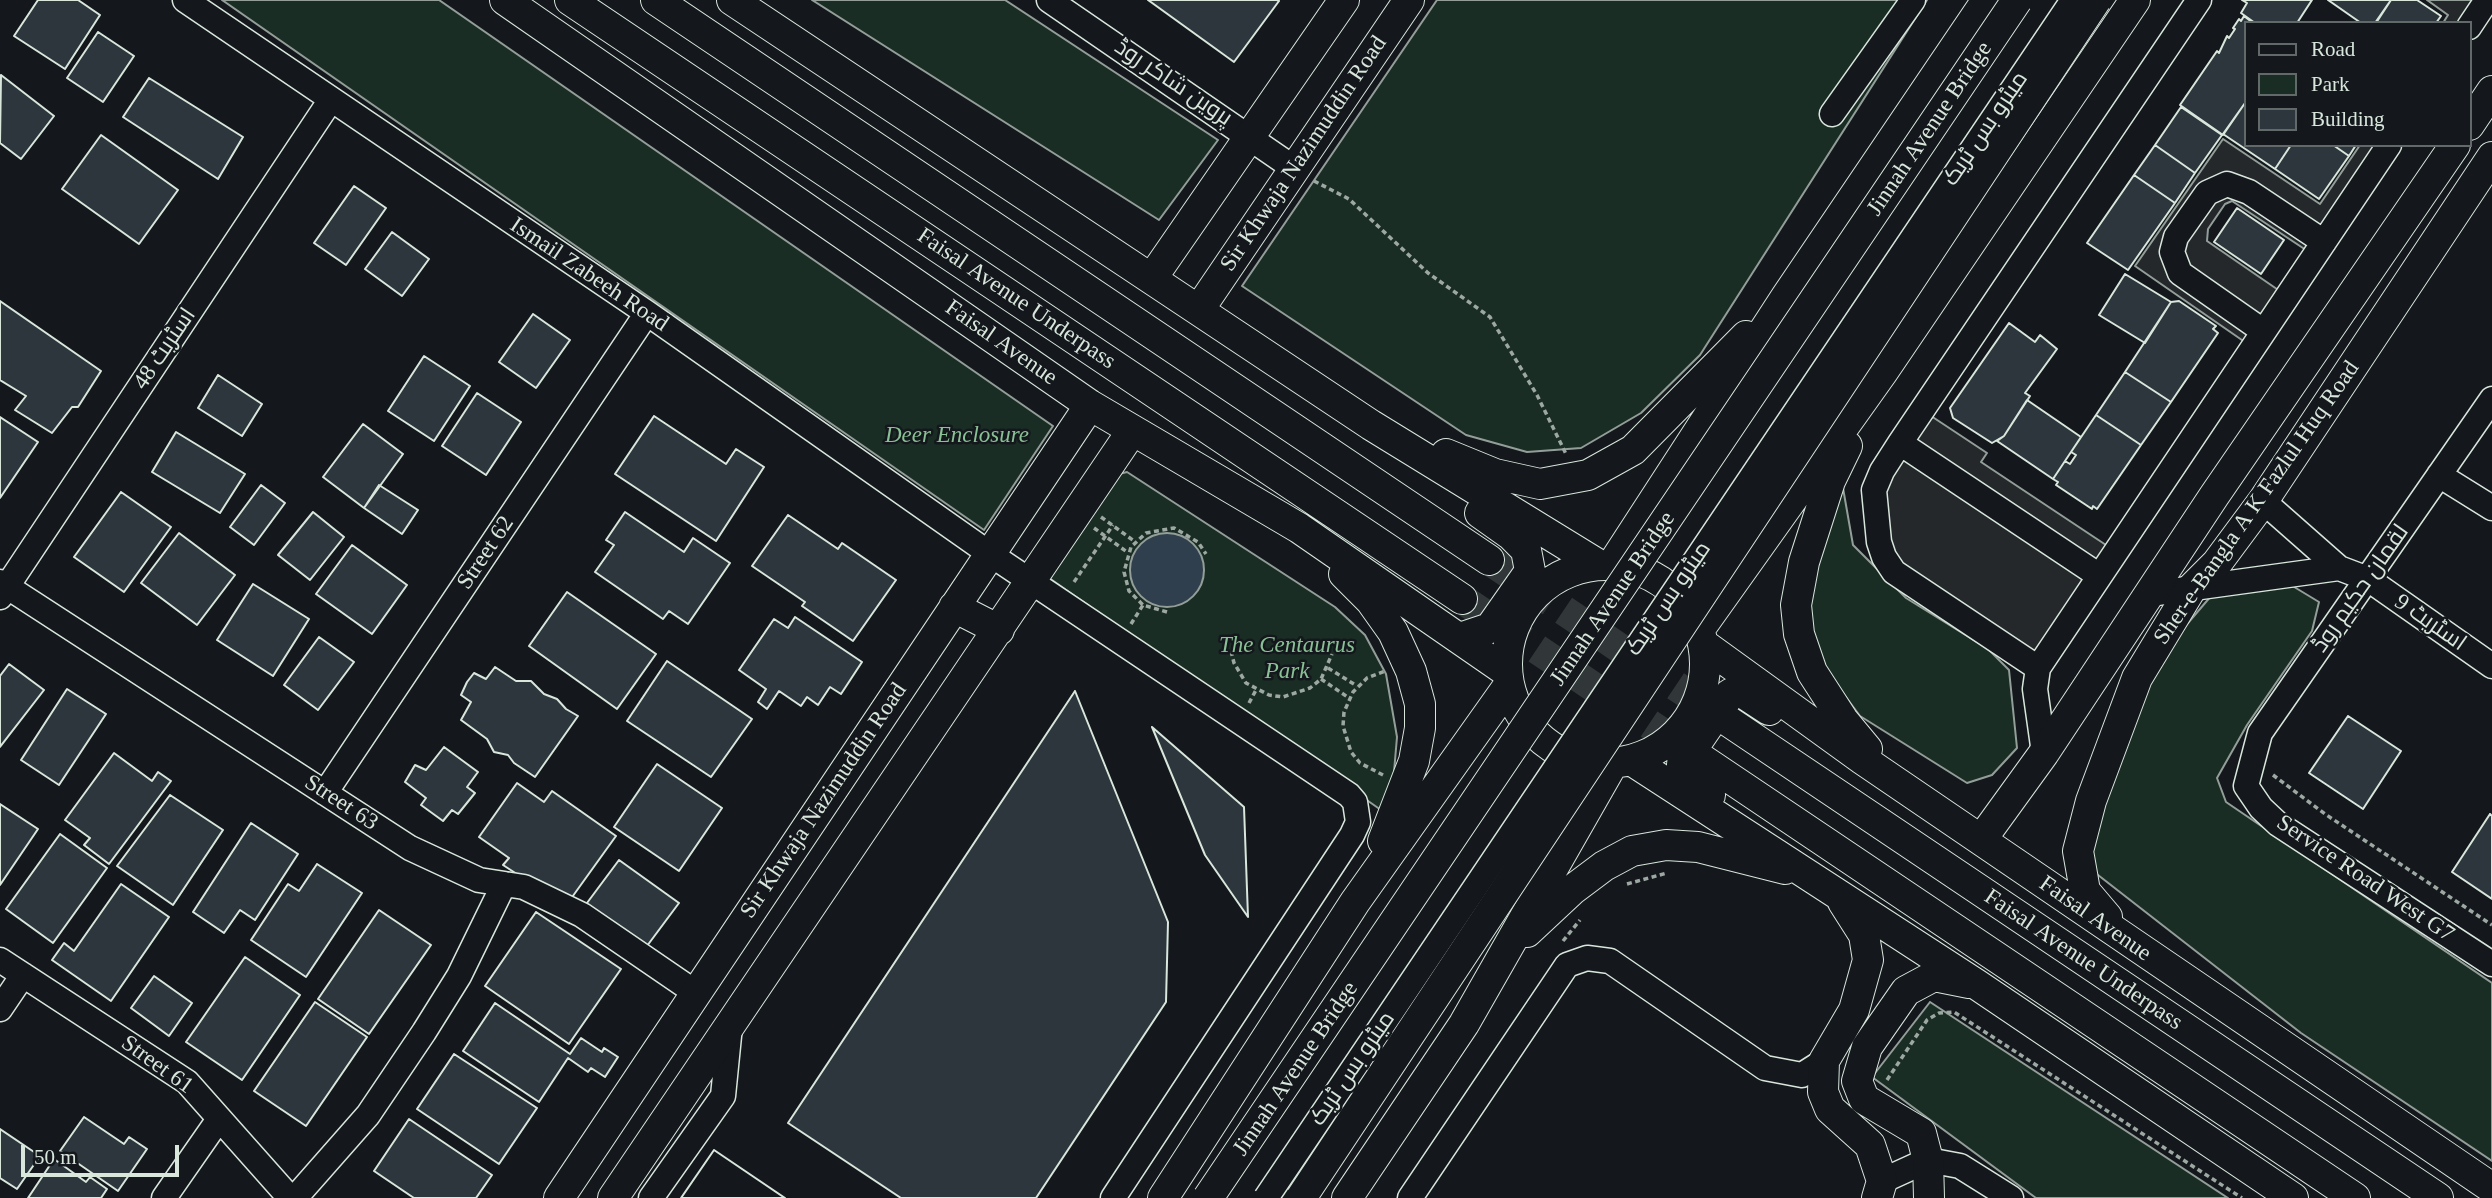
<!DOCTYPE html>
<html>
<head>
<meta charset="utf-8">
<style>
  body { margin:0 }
  #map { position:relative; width:2492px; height:1198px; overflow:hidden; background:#14181c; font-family:"Times New Roman",serif }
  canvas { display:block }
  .legend { position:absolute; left:2244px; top:21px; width:228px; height:126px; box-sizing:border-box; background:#14181c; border:2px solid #626a69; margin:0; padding:9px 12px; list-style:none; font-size:21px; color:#d8e6dc }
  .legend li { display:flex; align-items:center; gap:14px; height:35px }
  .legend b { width:35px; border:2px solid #626a69 }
  .scale { position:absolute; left:21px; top:1145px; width:158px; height:32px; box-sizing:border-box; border:4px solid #d8e6dc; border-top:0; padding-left:9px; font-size:21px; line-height:24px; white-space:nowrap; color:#d8e6dc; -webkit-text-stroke:5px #14181c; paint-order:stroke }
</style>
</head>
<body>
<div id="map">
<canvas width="2492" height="1198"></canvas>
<ul class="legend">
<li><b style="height:9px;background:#14181c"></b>Road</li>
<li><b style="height:19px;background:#1a2d24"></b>Park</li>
<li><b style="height:19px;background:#2c363c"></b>Building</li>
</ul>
<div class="scale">50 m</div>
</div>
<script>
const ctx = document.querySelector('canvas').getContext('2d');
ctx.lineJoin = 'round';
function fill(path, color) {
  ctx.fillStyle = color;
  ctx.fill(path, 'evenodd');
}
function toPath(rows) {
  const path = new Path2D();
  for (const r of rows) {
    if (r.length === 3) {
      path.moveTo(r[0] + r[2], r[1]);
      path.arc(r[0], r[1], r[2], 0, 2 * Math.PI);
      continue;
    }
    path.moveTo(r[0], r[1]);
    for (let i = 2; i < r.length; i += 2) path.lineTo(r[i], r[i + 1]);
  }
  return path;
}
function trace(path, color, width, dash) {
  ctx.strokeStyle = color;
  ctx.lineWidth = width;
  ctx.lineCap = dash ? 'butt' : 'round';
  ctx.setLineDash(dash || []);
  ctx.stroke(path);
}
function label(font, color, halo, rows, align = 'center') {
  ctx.font = font + ' "Times New Roman",Cairo,serif';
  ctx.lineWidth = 5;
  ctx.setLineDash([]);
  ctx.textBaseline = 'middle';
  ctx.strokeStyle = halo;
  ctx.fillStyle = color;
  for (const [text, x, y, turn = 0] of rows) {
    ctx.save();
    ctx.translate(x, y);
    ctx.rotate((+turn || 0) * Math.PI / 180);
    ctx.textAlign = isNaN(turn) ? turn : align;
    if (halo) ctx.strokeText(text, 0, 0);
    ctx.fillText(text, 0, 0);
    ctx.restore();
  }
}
const green = toPath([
  [222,0,439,0,1053,426,984,530,222,0],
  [812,0,1005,0,1218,140,1159,220,812,0],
  [1437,0,1927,0,1700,355,1641,413,1581,448,1527,452,1466,435,1242,286,1437,0],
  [1127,472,1335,607,1365,635,1386,674,1397,737,1394,772,1381,810,1042,573,1119,474,1127,472],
  [1843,488,1853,545,1906,598,1988,649,2009,670,2017,748,1992,775,1967,783,1860,716,1808,646,1807,558,1843,488],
  [2276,576,2319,602,2312,631,2247,725,2217,778,2226,802,2492,983,2492,1161,2301,1033,2089,868,2102,796,2159,657,2223,582,2276,576],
  [1930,1002,2228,1198,2036,1198,1872,1077,1930,1002]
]);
const parking = toPath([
  [2427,0,2487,0,2469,23,2443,23,2448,15,2427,0],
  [2223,139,2320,204,2360,145,2389,145,2315,256,2232,201,2225,204,2208,229,2207,241,2287,296,2252,347,2135,266,2223,139],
  [1922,410,1987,453,1981,462,2115,551,2038,668,1900,578,1874,507,1922,410]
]);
const water = toPath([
  [1167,570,37]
]);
const building = toPath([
  [38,0,78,0,100,15,65,69,14,36,38,0],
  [1148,0,1277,0,1279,1,1234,62,1148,0],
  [2242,0,2312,0,2297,23,2255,23,2241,13,2247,3,2242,0],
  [2328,0,2391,0,2376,23,2361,23,2328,0],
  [2391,0,2417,0,2441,16,2436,23,2375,23,2391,0],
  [2244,16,2253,23,2245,23,2245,103,2223,135,2180,105,2217,51,2219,53,2227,36,2229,38,2235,29,2233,28,2239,19,2241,21,2244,16],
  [98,32,134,56,103,102,67,78,98,32],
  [1,75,54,116,21,159,0,143,1,75],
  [149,78,243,137,218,179,123,117,149,78],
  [2245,103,2245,145,2291,145,2275,169,2223,134,2245,103],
  [2181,107,2222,135,2195,173,2155,145,2181,107],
  [101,135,178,190,139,244,62,189,101,135],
  [2155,145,2195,173,2175,203,2134,175,2155,145],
  [2291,145,2333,145,2349,156,2319,199,2275,169,2291,145],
  [2333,145,2356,145,2349,156,2333,145],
  [2134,175,2175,203,2128,270,2087,243,2134,175],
  [354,186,386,208,346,265,314,243,354,186],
  [2237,208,2284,240,2261,274,2214,242,2237,208],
  [392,232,429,259,402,296,365,269,392,232],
  [2125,274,2171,302,2145,343,2099,315,2125,274],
  [0,301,101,371,78,407,72,407,52,433,15,410,26,396,0,380,0,301],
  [2179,301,2216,326,2213,329,2218,333,2171,402,2125,372,2171,302,2179,301],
  [533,314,570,340,536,388,499,362,533,314],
  [2009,323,2035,342,2040,335,2057,349,2025,393,2030,396,2004,436,1992,443,1953,418,1950,408,2009,323],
  [424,356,470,386,434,441,388,411,424,356],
  [2125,372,2171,402,2141,445,2096,415,2125,372],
  [218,375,262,404,242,436,198,408,218,375],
  [477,393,521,422,486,475,442,446,477,393],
  [2027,400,2081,437,2053,479,1997,441,2004,436,2027,400],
  [2096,415,2141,445,2097,509,2093,506,2092,509,2056,485,2058,482,2053,479,2065,461,2070,464,2076,455,2071,452,2096,415],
  [654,416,726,464,736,449,764,467,716,541,615,474,654,416],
  [0,417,38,442,0,498,0,417],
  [363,424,403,454,364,508,323,477,363,424],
  [176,432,245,474,220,513,152,472,176,432],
  [261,485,285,503,254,545,230,527,261,485],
  [379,485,418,510,402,534,364,508,379,485],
  [121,492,171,527,124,592,74,557,121,492],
  [313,512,344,537,310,580,278,555,313,512],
  [625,512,684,552,693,538,730,563,688,624,669,611,663,619,595,572,614,545,606,540,625,512],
  [788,515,838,549,842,543,896,580,853,641,802,606,805,602,752,566,788,515],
  [179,533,235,575,197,625,141,583,179,533],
  [352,545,407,585,372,634,316,594,352,545],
  [253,584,309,619,273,676,217,640,253,584],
  [567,592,656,654,617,709,529,646,567,592],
  [795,617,862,662,841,694,830,687,818,705,807,697,801,706,779,691,767,709,758,702,766,689,739,670,774,619,788,628,795,617],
  [319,637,354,662,318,710,284,685,319,637],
  [667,661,752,719,711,777,627,721,667,661],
  [9,664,44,690,0,747,0,676,9,664],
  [495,667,516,681,531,681,544,694,557,699,566,709,578,716,535,777,514,763,508,755,494,752,487,739,461,720,471,702,461,695,467,682,474,673,486,679,495,667],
  [67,689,106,714,59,785,21,760,67,689],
  [1075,691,1168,922,1166,1002,1036,1198,901,1198,788,1123,1075,691],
  [2348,716,2401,751,2363,809,2309,773,2348,716],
  [1152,727,1244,807,1248,917,1205,855,1152,727],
  [444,747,478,772,467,787,475,793,458,814,452,810,443,821,421,805,426,798,405,782,415,765,426,770,444,747],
  [114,753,152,781,158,772,171,781,109,864,84,845,90,838,65,820,114,753],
  [657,764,722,808,679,871,614,827,657,764],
  [517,783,544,802,552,791,616,836,570,900,543,891,503,865,509,858,479,837,517,783],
  [170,795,223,830,173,905,117,866,170,795],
  [0,804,38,829,0,885,0,804],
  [2490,814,2492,816,2492,899,2452,872,2490,814],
  [251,823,298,854,255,920,240,910,224,933,193,912,251,823],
  [60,834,107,868,53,943,6,909,60,834],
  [619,860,679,903,644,950,584,907,619,860],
  [317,864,362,893,306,977,251,940,288,884,299,891,317,864],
  [121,884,169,917,111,1001,52,960,64,943,74,951,121,884],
  [379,910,431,945,369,1034,318,999,379,910],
  [536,912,621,969,569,1044,485,986,536,912],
  [245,957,300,995,242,1080,186,1042,245,957],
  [154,976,192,1003,169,1036,131,1008,154,976],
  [315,1002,367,1037,306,1126,254,1091,315,1002],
  [495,1003,570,1054,581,1038,602,1052,604,1048,618,1057,605,1077,591,1068,588,1072,568,1058,539,1102,463,1051,495,1003],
  [454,1054,537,1108,499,1164,417,1109,454,1054],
  [84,1117,124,1144,129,1137,147,1149,118,1191,60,1151,84,1117],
  [409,1119,492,1175,476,1198,414,1198,374,1171,409,1119],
  [0,1129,40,1156,17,1189,0,1178,0,1129],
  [714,1150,785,1198,681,1198,714,1150],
  [714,1150,785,1198,681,1198,714,1150],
  [54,1159,86,1182,90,1177,107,1189,101,1198,28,1198,54,1159]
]);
const majorTunnel = toPath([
  [1489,560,1728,721],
  [1462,599,1703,760]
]);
const path = toPath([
  [1314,181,1349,199,1428,273,1490,317,1537,395,1566,454],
  [1101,517,1134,541],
  [1094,528,1127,552],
  [1074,582,1113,525],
  [1167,612,1143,605,1129,591,1124,572,1131,547,1146,533,1174,528,1198,542,1206,554],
  [1131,624,1143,605],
  [1231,651,1234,663,1246,683,1269,695,1283,697,1310,688,1321,679,1332,654],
  [1328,668,1357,686],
  [1321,679,1349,698],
  [1249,703,1256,690],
  [1383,775,1360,763,1351,752,1343,726,1344,712,1353,692,1367,678,1385,671],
  [2273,775,2325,814,2492,925],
  [1627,884,1667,873],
  [1563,941,1580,920],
  [1887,1080,1927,1020,1939,1013,1954,1012,2242,1198]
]);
const minor = toPath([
  [185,0,647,313,990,554,1349,795,1355,802,1358,822,1352,835,1113,1198],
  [1049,0,1295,169],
  [2469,27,2487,0],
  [1832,114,1913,0],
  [2263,331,2180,273,2172,252,2176,237,2207,193,2227,184,2249,192,2324,242],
  [2492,399,2260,733,2246,786,2261,808,2278,824,2492,964],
  [1900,443,2098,575],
  [2439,475,2492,508],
  [2263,501,2339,568,2368,579,2492,666],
  [0,582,410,848,479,880,524,887,582,915,696,993],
  [2150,594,2339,568],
  [0,597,330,101],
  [2038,668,1894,572,1884,557,1879,542,1874,490,1882,471,1900,443,2199,0],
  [2044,753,2035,689,2038,668,2389,145],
  [325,793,647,313],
  [0,960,187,1082,290,1198],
  [0,1009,23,975],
  [1882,1181,1928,1160,1960,1166,2011,1198],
  [164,1198,219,1119],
  [295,1198,368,1115,424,1032,459,976,504,884],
  [651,1198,723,1096,730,1026],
  [1410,1198,1567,965,1587,958,1610,961,1765,1068,1802,1075,1824,1061]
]);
const major = toPath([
  [505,0,1090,405,1299,528,1506,671],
  [570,0,1462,599],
  [656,0,1489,560],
  [732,0,1371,425,1599,565],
  [2469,125,2492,91],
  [1152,278,1344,0],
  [1200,308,1409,0],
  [1847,446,1830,481,1804,562,1796,605,1799,634,1812,672,1843,720,1867,749],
  [1446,454,1495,474,1540,484,1588,475,1633,450,1746,336],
  [1612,565,1786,297,1987,0],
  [1606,664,99],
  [1344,574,1371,601,1393,632,1411,671,1420,704,1420,728,1414,761,1383,841],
  [954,607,999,630],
  [1699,630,1882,373,2135,0],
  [1460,638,1490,628,1530,571,1526,550,1511,535,1480,513],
  [1703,644,1862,759,2492,1188],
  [1728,721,2438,1198],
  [1631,760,1976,984,2293,1198],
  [1703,760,2355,1198],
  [1710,795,1686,778,1682,772,1682,764,1730,694,1736,691,1743,693,1769,710],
  [1981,840,2044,753,2214,496,2455,145],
  [1843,902,1864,935,1868,960,1854,1010,1824,1061,1823,1092,1830,1109,1870,1145,1882,1181,1877,1198],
  [2107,917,2085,891,2078,851,2091,801,2137,678,2191,589,2217,563,2263,501,2492,157],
  [1527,932,1572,890,1604,866,1632,851,1666,845,1698,847,1785,869],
  [559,1198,1090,405],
  [613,1198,1132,431],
  [1163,1198,1355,902,1509,685],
  [1347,1198,1464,1024,1613,763],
  [1929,1198,1928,1160,1921,1133,1864,1099,1857,1081,1867,1047,1906,991,1934,976,1969,983]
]);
const minorBridge = toPath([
  [1266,1198,2073,0]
]);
const majorBridge = toPath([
  [1208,1198,2017,0],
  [1301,1198,2096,0]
]);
const streetNames = [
  ["پروین شاکر روڈ",1173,83,34],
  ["Jinnah Avenue Bridge",1930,129,-56],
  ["میٹرو بس ٹریک",1986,129,-56],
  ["Sir Khwaja Nazimuddin Road",1304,154,-56],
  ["Ismail Zabeeh Road",589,275,34],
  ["Faisal Avenue Underpass",1016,299,34],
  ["Faisal Avenue",1001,343,35],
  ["اسٹریٹ 48",165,349,-56],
  ["Sher-e-Bangla A K Fazlul Huq Road",2257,503,-55],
  ["Street 62",486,553,-56],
  ["لقمان حکیم روڈ",2361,589,-55],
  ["Jinnah Avenue Bridge",1613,599,-56],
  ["میٹرو بس ٹریک",1669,599,-56],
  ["اسٹریٹ 9",2430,623,35],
  ["Sir Khwaja Nazimuddin Road",824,801,-56],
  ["Street 63",341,803,33],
  ["Service Road West G7",2365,879,34],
  ["Faisal Avenue",2095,919,35],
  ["Faisal Avenue Underpass",2083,960,34],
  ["Street 61",157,1065,36],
  ["Jinnah Avenue Bridge",1296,1069,-56],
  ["میٹرو بس ٹریک",1353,1069,-56]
];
const parkNames = [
  ["Deer Enclosure",957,436],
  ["The Centaurus",1287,646],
  ["Park",1287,672]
];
fill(green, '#1a2d24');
trace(green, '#939e99', 2);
fill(parking, '#24282b');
trace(parking, '#939e99', 2);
fill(water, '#2f3f4d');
trace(water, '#939e99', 2);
fill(building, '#2c363c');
trace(building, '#d8e6dc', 2);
trace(majorTunnel, '#313739', 30, [30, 15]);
trace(minor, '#d8e6dc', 27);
trace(major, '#d8e6dc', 32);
trace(path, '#9da8a2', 3.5, [5, 3.5]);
trace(minor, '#14181c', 24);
trace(major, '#14181c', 30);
trace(minorBridge, '#d8e6dc', 27, []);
trace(majorBridge, '#d8e6dc', 32, []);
trace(minorBridge, '#14181c', 24);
trace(majorBridge, '#14181c', 30);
label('23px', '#d8e6dc', '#14181c', streetNames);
label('italic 23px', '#8ac095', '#14181c', parkNames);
</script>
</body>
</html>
